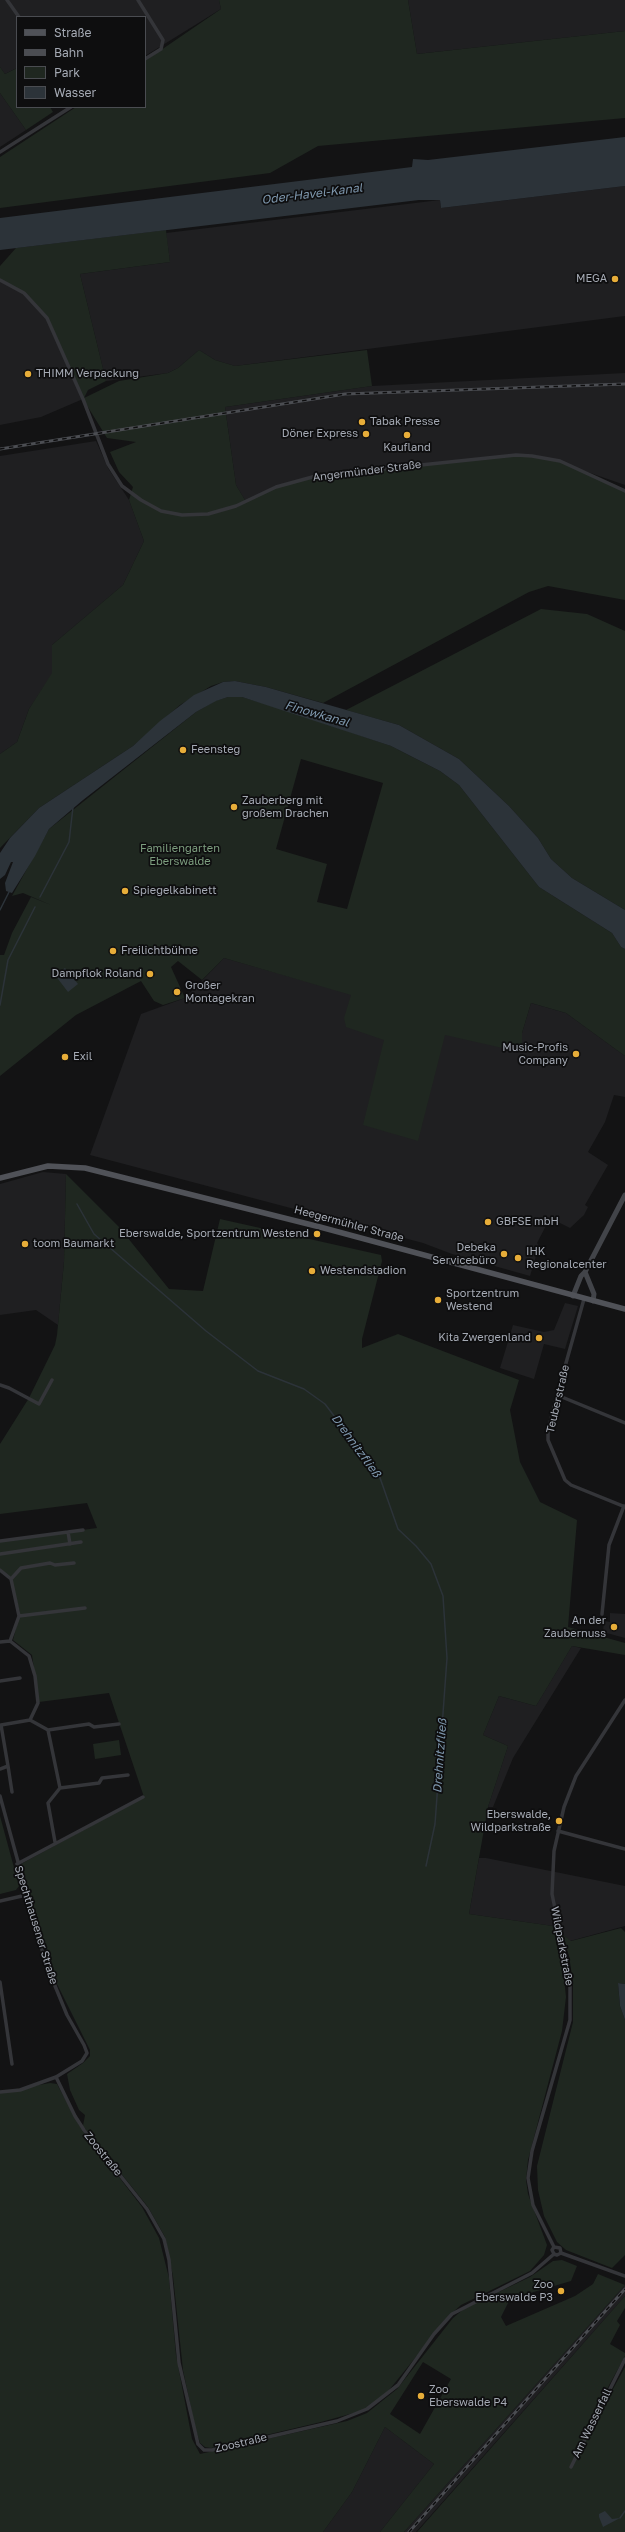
<!DOCTYPE html>
<html>
<head>
<meta charset="utf-8">
<style>
  body { margin:0 }
  #map { position:relative; width:625px; height:2532px; overflow:hidden; background:#131314; font-family:"Golos Text",sans-serif }
  canvas { display:block }
  .legend { position:absolute; left:16px; top:16px; width:130px; height:92px; box-sizing:border-box; background:#0e0e0f; border:1px solid #4a4c51; margin:0; padding:5px 7px; list-style:none; font-size:12px; color:#a5aab4 }
  .legend li { display:flex; align-items:center; gap:8px; height:20px }
  .legend b { width:20px; border:1px solid #4a4c51 }
</style>
</head>
<body>
<div id="map">
<canvas width="625" height="2532"></canvas>
<ul class="legend">
<li><b style="height:5px;background:#505258"></b>Straße</li>
<li><b style="height:5px;background:#4b4d52"></b>Bahn</li>
<li><b style="height:11px;background:#1f2720"></b>Park</li>
<li><b style="height:11px;background:#2c3339"></b>Wasser</li>
</ul>
</div>
<script>
const ctx = document.querySelector('canvas').getContext('2d');
ctx.lineJoin = 'round';
function fill(path, color) {
  ctx.fillStyle = color;
  ctx.fill(path, 'evenodd');
}
function toPath(rows) {
  const path = new Path2D();
  for (const r of rows) {
    path.moveTo(r[0], r[1]);
    for (let i = 2; i < r.length; i += 2) path.lineTo(r[i], r[i + 1]);
  }
  return path;
}
function trace(path, color, width, dash) {
  ctx.strokeStyle = color;
  ctx.lineWidth = width;
  ctx.lineCap = dash ? 'butt' : 'round';
  ctx.setLineDash(dash || []);
  ctx.stroke(path);
}
function label(font, color, halo, rows, align = 'center') {
  ctx.font = font + ' "Golos Text",sans-serif';
  ctx.lineWidth = 3.5;
  ctx.setLineDash([]);
  ctx.textBaseline = 'middle';
  ctx.strokeStyle = halo;
  ctx.fillStyle = color;
  for (const [text, x, y, turn = 0] of rows) {
    ctx.save();
    ctx.translate(x, y);
    ctx.rotate((+turn || 0) * Math.PI / 180);
    ctx.textAlign = isNaN(turn) ? turn : align;
    if (halo) ctx.strokeText(text, 0, 0);
    ctx.fillText(text, 0, 0);
    ctx.restore();
  }
}
const built = toPath([
  [0,0,219,0,221,9,145,56,145,17,17,17,17,68,5,74,0,67],
  [408,0,625,0,625,31,417,54],
  [0,93,26,130,0,147],
  [625,186,625,316,235,366,215,360,199,350,178,368,168,373,106,381,80,274,170,262,166,233,440,200,441,208],
  [0,280,24,293,51,324,83,399,41,417,0,425],
  [625,373,625,485,573,467,245,500,236,485,225,407,372,386],
  [96,441,108,468,129,500,144,541,123,585,52,645,53,673,29,709,17,742,0,754,0,456],
  [224,958,507,1038,522,1033,531,1003,566,1013,625,1056,625,1097,614,1095,605,1122,588,1152,608,1165,585,1205,588,1207,584,1215,570,1228,550,1218,537,1243,539,1246,530,1276,452,1254,423,1243,90,1155,141,1014,185,998],
  [43,1172,66,1174,64,1262,58,1325,36,1310,0,1315,0,1184],
  [565,1303,578,1306,565,1349,544,1344,534,1379,500,1368,513,1325,544,1332,554,1330],
  [610,1613,625,1614,625,1638,603,1632,604,1621,610,1622],
  [572,1646,581,1648,513,1758,493,1807,488,1807,508,1746,483,1735,499,1696,536,1706],
  [479,1858,486,1858,625,1886,625,1926,570,1941,553,1926,469,1914],
  [625,2285,625,2296,416,2532,404,2532],
  [385,2427,434,2464,380,2532,323,2532,352,2492]
]);
const green = toPath([
  [219,0,408,0,417,54,625,31,625,118,318,146,270,173,0,208,0,157,76,107,145,107,145,61,221,9],
  [0,67,5,74,17,68,17,107,50,107,53,112,26,130,0,93],
  [166,230,170,262,80,274,106,381,88,390,84,398,119,381,168,373,178,368,199,350,215,360,235,366,367,350,372,386,225,407,236,485,245,500,276,487,316,476,516,455,560,461,625,492,625,600,548,586,529,592,323,703,266,687,235,681,223,682,211,686,180,705,133,746,39,808,0,848,0,754,17,742,29,709,52,673,52,645,123,585,144,541,129,500,133,487,119,472,110,452,136,442,107,438,83,399,51,324,24,293,0,280,0,266,16,248],
  [541,609,587,614,625,631,625,910,572,878,551,859,538,838,509,806,459,759,399,725,346,710],
  [228,697,242,697,285,710,391,746,440,771,459,785,539,887,612,933,621,947,625,949,625,1056,566,1013,531,1003,522,1033,522,1043,507,1049,445,1035,418,1141,363,1125,384,1040,346,1027,344,1018,351,995,224,958,202,980,178,961,171,967,185,998,163,1005,154,1001,141,981,76,1015,0,1076,0,955,4,955,12,933,31,897,51,905,23,893,12,896,49,829,196,712,215,701],
  [301,759,383,783,347,909,317,902,327,864,276,849],
  [66,1174,119,1227,169,1289,203,1291,220,1219,381,1255,382,1261,362,1339,362,1348,398,1334,519,1380,510,1410,520,1462,540,1502,577,1520,568,1627,625,1643,625,1655,572,1646,536,1706,499,1696,483,1735,508,1746,488,1807,469,1914,553,1926,564,1978,566,1997,562,2031,528,2160,526,2180,528,2194,547,2245,544,2255,530,2271,461,2305,450,2315,385,2395,374,2405,361,2411,321,2422,211,2448,205,2447,200,2443,195,2427,183,2370,173,2276,165,2237,148,2207,83,2126,85,2115,79,2110,70,2090,67,2074,83,2063,90,2056,90,2050,56,1982,21,1864,144,1797,109,1693,39,1702,32,1655,13,1640,20,1613,11,1579,0,1570,0,1541,97,1528,87,1503,0,1514,0,1444,29,1398,55,1345,57,1335,64,1262],
  [119,1740,121,1755,95,1759,93,1744],
  [0,1816,19,1886,16,1890,0,1894],
  [621,1928,625,1932,625,1984,618,1983,620,2006,625,2020,625,2255,612,2268,566,2250,557,2242,544,2216,538,2190,537,2166,573,2022,573,1982,569,1956,562,1934,571,1941],
  [50,2083,57,2084,79,2125,142,2207,159,2238,169,2278,176,2355,192,2439,200,2454,347,2421,367,2413,397,2389,453,2318,465,2308,530,2277,553,2261,562,2260,577,2266,571,2281,510,2299,501,2317,506,2326,575,2296,593,2284,598,2274,625,2285,404,2532,380,2532,434,2464,385,2427,352,2492,323,2532,0,2532,0,2092],
  [423,2362,451,2379,420,2434,390,2414],
  [625,2296,625,2308,617,2321,620,2325,610,2344,625,2353,625,2356,583,2433,589,2433,625,2367,625,2532,417,2532]
]);
const water = toPath([
  [625,137,625,186,441,208,440,200,419,200,0,250,0,218,412,167,413,159,428,160],
  [235,681,266,687,399,725,459,759,509,806,538,838,551,859,572,878,625,910,625,949,621,947,612,933,539,887,459,785,440,771,391,746,242,697,228,697,216,701,196,712,83,800,49,829,35,856,12,893,6,891,5,883,13,862,11,862,5,875,0,879,0,853,10,838,39,808,133,746,160,721,194,695,223,682],
  [65,968,78,984,68,992,55,975],
  [618,1983,625,1984,625,2020,620,2006],
  [605,2511,612,2519,620,2518,603,2527,599,2517,599,2514]
]);
const stream = toPath([
  [40,897,69,842,73,807],
  [0,910,9,892],
  [0,1005,8,960,35,907],
  [77,1204,94,1234,206,1331,258,1371,304,1389,325,1404,379,1475,398,1529,416,1546,431,1564,443,1596,447,1658,435,1824,426,1866],
  [620,2518,625,2511]
]);
const minor = toPath([
  [7,0,19,17],
  [138,0,163,40,161,49,145,59],
  [0,152,71,107],
  [0,280,24,293,47,318,83,399,108,464,122,486,141,500,161,511,182,515,208,514,236,506,276,487,316,476,516,455,532,456,560,461,625,491],
  [584,1299,557,1395,548,1431,548,1440,565,1480,571,1485,625,1507],
  [0,1385,9,1388,39,1404,52,1380],
  [557,1395,625,1423],
  [68,1532,70,1544],
  [0,1541,83,1530],
  [0,1554,81,1542],
  [0,1570,11,1579,19,1616],
  [11,1579,21,1568,50,1563,55,1565,74,1563],
  [602,1614,609,1545,624,1506],
  [10,1641,29,1656,35,1676,38,1703,30,1720],
  [0,1642,10,1641,19,1616,85,1608],
  [0,1681,20,1678],
  [48,1730,60,1788],
  [8,1766,12,1792],
  [0,1769,8,1766,1,1725,30,1720,48,1730,89,1724,94,1727,119,1724],
  [0,1796,46,1964,67,2015,84,2045,87,2053,82,2061,56,2077,20,2090,0,2092],
  [558,1831,625,1849],
  [55,1842,48,1803,60,1788,99,1783,102,1778,128,1775],
  [17,1864,143,1797],
  [0,1901,22,1896,26,1891],
  [0,1982,12,2064],
  [56,2077,75,2116,84,2130,147,2209,164,2239,169,2260,179,2363,198,2444,204,2450,212,2450,337,2421,367,2409,398,2385,434,2334,452,2314,532,2273,554,2254],
  [554,2247,560,2248,561,2253],
  [554,2254,552,2250,554,2247,533,2205,528,2178,532,2151,570,2020,570,1982,552,1894,554,1851,564,1807,576,1776,625,1700],
  [554,2254,557,2255,561,2253,625,2276],
  [571,2467,625,2359]
]);
const secondary = toPath([
  [585,1272,594,1294,593,1301],
  [573,1296,581,1276,585,1272,625,1195]
]);
const primary = toPath([
  [0,1178,48,1166,85,1168,320,1227,625,1309]
]);
const rail = toPath([
  [0,449,345,394,625,384],
  [409,2532,625,2289]
]);
const markers = [
  [615,279,4,"#e7ad39"],
  [28,374,4,"#e7ad39"],
  [362,422,4,"#e7ad39"],
  [366,434,4,"#e7ad39"],
  [407,435,4,"#e7ad39"],
  [183,750,4,"#e7ad39"],
  [234,807,4,"#e7ad39"],
  [125,891,4,"#e7ad39"],
  [113,951,4,"#e7ad39"],
  [150,974,4,"#e7ad39"],
  [177,992,4,"#e7ad39"],
  [576,1054,4,"#e7ad39"],
  [65,1057,4,"#e7ad39"],
  [488,1222,4,"#e7ad39"],
  [317,1234,4,"#e7ad39"],
  [25,1244,4,"#e7ad39"],
  [504,1254,4,"#e7ad39"],
  [518,1258,4,"#e7ad39"],
  [312,1271,4,"#e7ad39"],
  [438,1300,4,"#e7ad39"],
  [539,1338,4,"#e7ad39"],
  [614,1627,4,"#e7ad39"],
  [559,1821,4,"#e7ad39"],
  [561,2291,4,"#e7ad39"],
  [421,2396,4,"#e7ad39"]
];
const poiNames = [
  ["MEGA",607,279,"right"],
  ["THIMM Verpackung",36,374],
  ["Tabak Presse",370,422],
  ["Döner Express",358,434,"right"],
  ["Kaufland",407,448,"center"],
  ["Feensteg",191,750],
  ["Zauberberg mit",242,801],
  ["großem Drachen",242,814],
  ["Spiegelkabinett",133,891],
  ["Freilichtbühne",121,951],
  ["Dampflok Roland",142,974,"right"],
  ["Großer",185,986],
  ["Montagekran",185,999],
  ["Music-Profis",568,1048,"right"],
  ["Company",568,1061,"right"],
  ["Exil",73,1057],
  ["GBFSE mbH",496,1222],
  ["Eberswalde, Sportzentrum Westend",309,1234,"right"],
  ["toom Baumarkt",33,1244],
  ["Debeka",496,1248,"right"],
  ["Servicebüro",496,1261,"right"],
  ["IHK",526,1252],
  ["Regionalcenter",526,1265],
  ["Westendstadion",320,1271],
  ["Sportzentrum",446,1294],
  ["Westend",446,1307],
  ["Kita Zwergenland",531,1338,"right"],
  ["An der",606,1621,"right"],
  ["Zaubernuss",606,1634,"right"],
  ["Eberswalde,",551,1815,"right"],
  ["Wildparkstraße",551,1828,"right"],
  ["Zoo",553,2285,"right"],
  ["Eberswalde P3",553,2298,"right"],
  ["Zoo",429,2390],
  ["Eberswalde P4",429,2403]
];
const streetNames = [
  ["Angermünder Straße",367,471,-7],
  ["Heegermühler Straße",349,1224,15],
  ["Teuberstraße",558,1399,-77],
  ["Spechthausener Straße",36,1925,73],
  ["Wildparkstraße",562,1946,79],
  ["Zoostraße",103,2154,51],
  ["Am Wasserfall",592,2423,-64],
  ["Zoostraße",241,2443,-13]
];
const parkNames = [
  ["Familiengarten",180,849],
  ["Eberswalde",180,862]
];
const waterNames = [
  ["Oder-Havel-Kanal",312,194,-7],
  ["Finowkanal",317,714,16],
  ["Drehnitzfließ",356,1446,54],
  ["Drehnitzfließ",440,1756,-86]
];
fill(built, '#1f1f21');
fill(green, '#1f2720');
fill(water, '#2c3339');
trace(stream, '#2c3339', 1.5);
trace(minor, '#343539', 3.5);
trace(secondary, '#424449', 5);
trace(primary, '#505258', 5.5);
trace(rail, '#4b4d52', 3);
trace(rail, '#0e0e0f', 1.5, [4.5]);
for (const [x, y, r, color] of markers) {
  const dot = new Path2D();
  dot.arc(x, y, r, 0, 2 * Math.PI);
  ctx.fillStyle = color;
  ctx.fill(dot);
  trace(dot, '#0e0e0f', 1.5);
}
label('11px', '#a5aab4', '#0e0e0f', poiNames, 'left');
label('11px', '#a5aab4', '#0e0e0f', streetNames);
label('11px', '#7d9e7f', '#0e0e0f', parkNames);
label('italic 12px', '#7e97ad', '#0e0e0f', waterNames);
</script>
</body>
</html>
